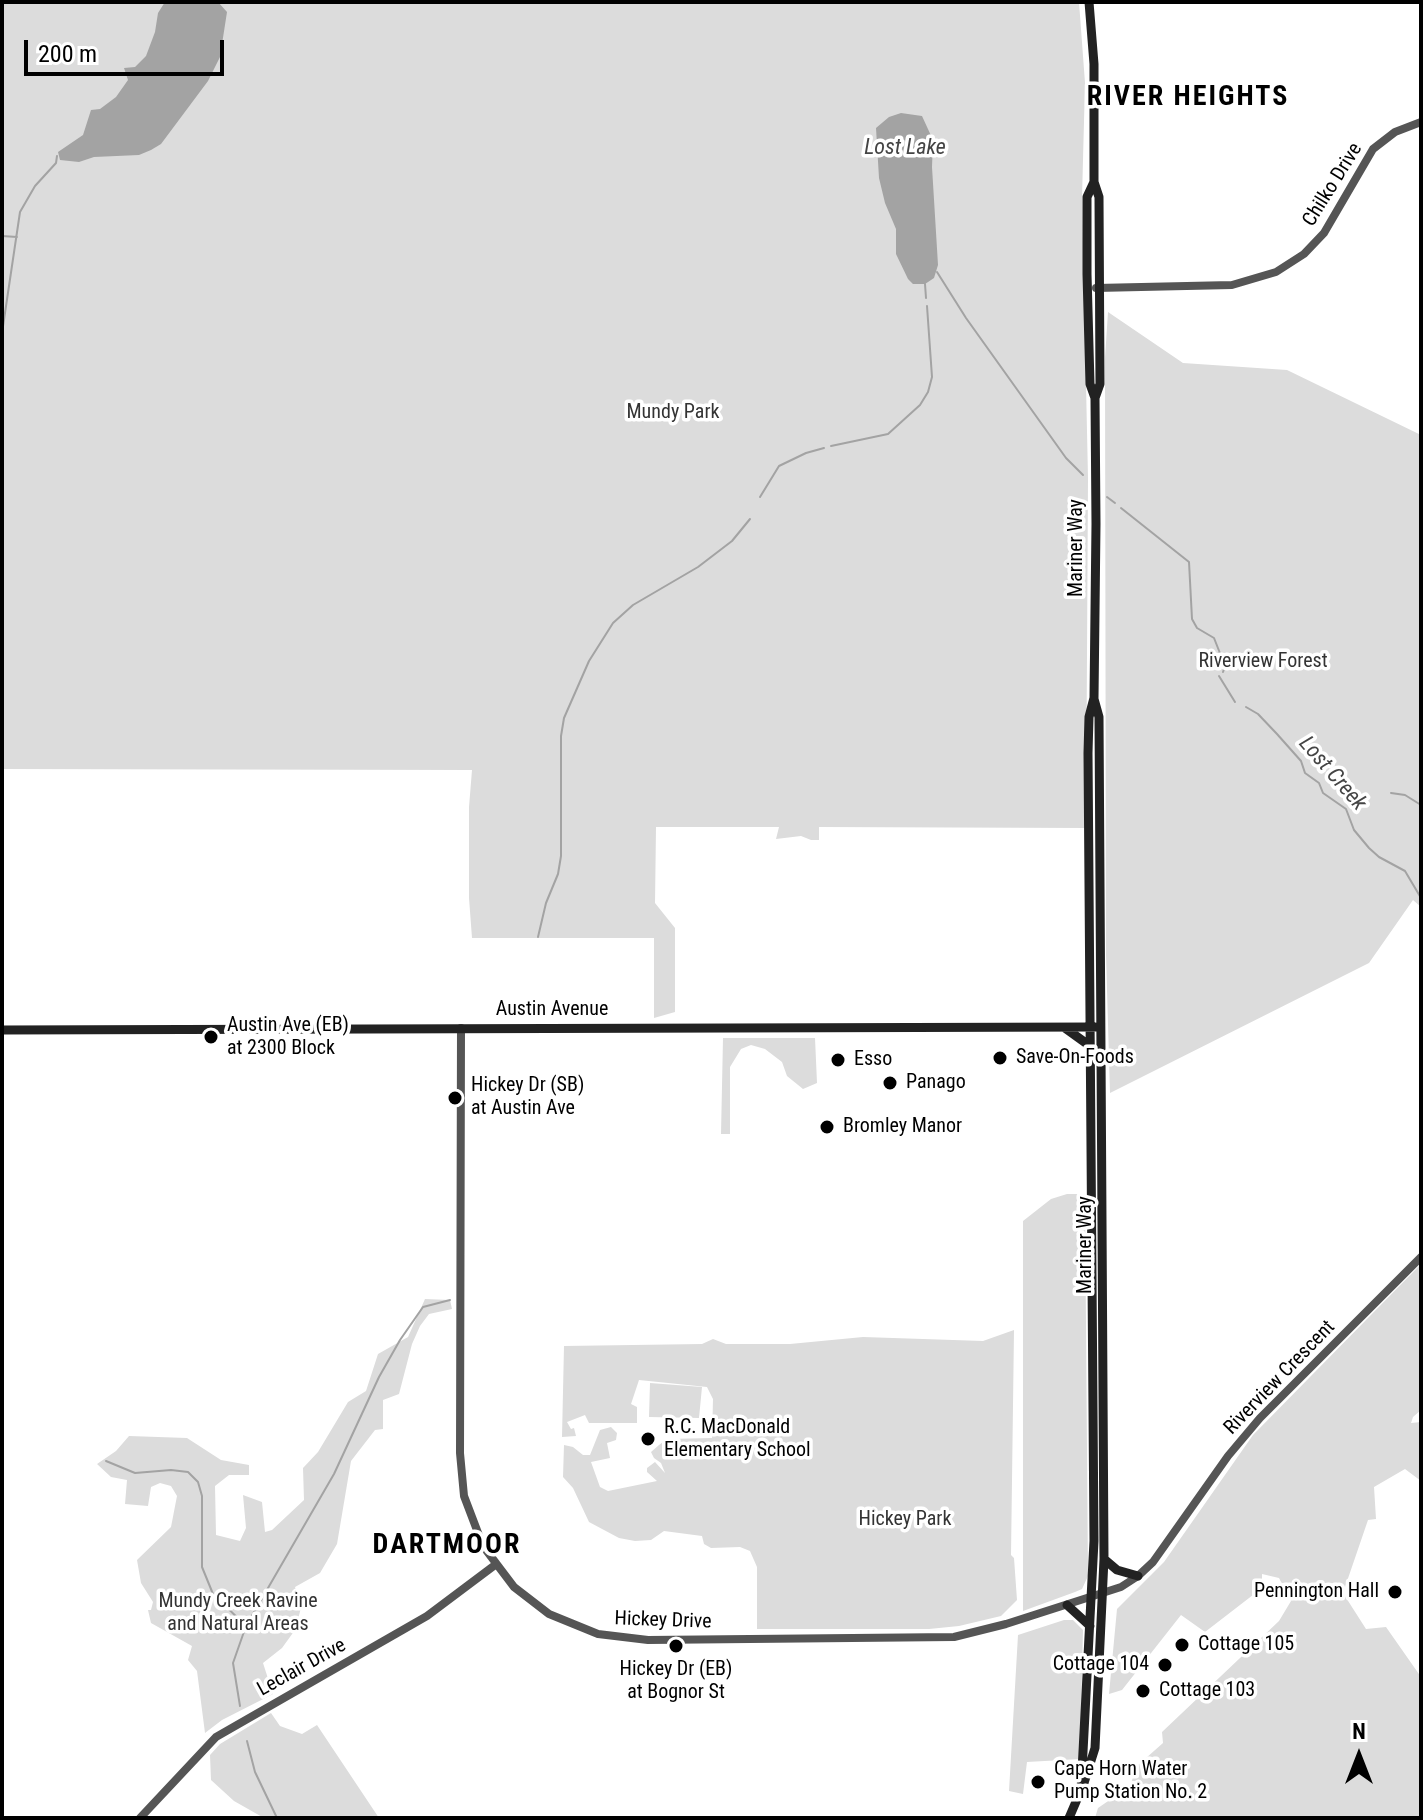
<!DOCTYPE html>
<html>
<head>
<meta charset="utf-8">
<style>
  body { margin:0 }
  #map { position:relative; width:1423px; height:1820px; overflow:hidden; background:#fff; font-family:"Roboto Condensed",sans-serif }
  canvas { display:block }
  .frame { position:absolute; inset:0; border:4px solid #000; pointer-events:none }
  .north { position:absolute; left:1319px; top:1716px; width:80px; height:80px; -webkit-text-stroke:6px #fff; paint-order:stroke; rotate:0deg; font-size:22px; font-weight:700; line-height:32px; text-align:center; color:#000 }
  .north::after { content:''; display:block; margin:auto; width:28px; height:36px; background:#000; clip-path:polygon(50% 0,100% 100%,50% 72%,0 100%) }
  .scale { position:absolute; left:24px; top:40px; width:200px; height:36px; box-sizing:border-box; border:4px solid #000; border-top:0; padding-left:10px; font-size:24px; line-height:28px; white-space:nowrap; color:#000; -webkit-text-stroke:6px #fff; paint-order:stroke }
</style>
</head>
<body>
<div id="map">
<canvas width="1423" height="1820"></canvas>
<div class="frame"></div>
<div class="north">N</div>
<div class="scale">200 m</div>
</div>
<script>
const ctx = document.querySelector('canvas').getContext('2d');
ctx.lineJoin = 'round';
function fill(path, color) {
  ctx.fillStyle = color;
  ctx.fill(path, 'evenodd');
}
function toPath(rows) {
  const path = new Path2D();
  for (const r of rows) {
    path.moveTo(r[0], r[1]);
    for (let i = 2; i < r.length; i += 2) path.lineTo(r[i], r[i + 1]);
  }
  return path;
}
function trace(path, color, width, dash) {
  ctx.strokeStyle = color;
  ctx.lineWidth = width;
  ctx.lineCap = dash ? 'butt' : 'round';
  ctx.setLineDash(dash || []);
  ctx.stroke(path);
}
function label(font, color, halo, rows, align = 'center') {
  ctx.font = font + ' "Roboto Condensed",sans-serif';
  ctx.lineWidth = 7;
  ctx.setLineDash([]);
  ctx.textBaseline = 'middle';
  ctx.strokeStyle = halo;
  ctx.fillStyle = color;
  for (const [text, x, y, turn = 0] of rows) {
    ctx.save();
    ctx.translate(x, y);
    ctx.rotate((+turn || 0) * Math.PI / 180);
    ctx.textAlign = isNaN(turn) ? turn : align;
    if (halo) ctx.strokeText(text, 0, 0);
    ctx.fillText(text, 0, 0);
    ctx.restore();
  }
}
const green = toPath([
  [2,2,1079,2,1085,83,1082,198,1088,478,1086,828,819,827,819,840,811,840,801,836,776,839,779,827,656,827,655,903,675,928,675,1012,654,1018,654,938,472,938,469,898,469,807,472,770,2,769],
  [1108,312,1183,363,1287,370,1421,435,1421,907,1413,900,1369,963,1110,1093,1106,955,1105,358],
  [723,1038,815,1038,817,1083,803,1089,787,1076,782,1062,765,1049,751,1045,741,1049,730,1067,730,1134,721,1134],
  [1067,1194,1077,1194,1085,1199,1088,1576,1082,1589,1075,1592,1023,1611,1023,1221,1051,1199],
  [1421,1264,1421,1410,1413,1417,1411,1423,1421,1422,1421,1481,1405,1469,1374,1487,1376,1519,1368,1520,1343,1593,1366,1629,1386,1627,1421,1677,1421,1818,1095,1818,1098,1808,1130,1786,1137,1766,1163,1743,1162,1732,1279,1621,1291,1601,1279,1578,1262,1574,1262,1588,1205,1632,1181,1615,1122,1690,1109,1694,1117,1609,1164,1562,1253,1435],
  [425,1299,450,1300,452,1309,429,1314,420,1326,412,1344,399,1394,383,1400,383,1429,375,1430,351,1461,337,1544,320,1573,295,1587,301,1608,295,1630,282,1648,263,1663,273,1694,222,1720,205,1733,197,1671,188,1660,192,1646,151,1623,148,1610,151,1610,153,1602,141,1583,137,1560,171,1527,177,1496,171,1486,160,1483,151,1487,148,1506,125,1504,127,1480,111,1477,97,1464,116,1451,129,1436,187,1438,221,1460,249,1465,249,1475,229,1475,215,1486,216,1535,240,1541,246,1528,243,1495,262,1502,265,1532,272,1530,304,1500,303,1468,318,1452,348,1402,366,1391,378,1354,408,1337],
  [1014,1330,1011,1555,1014,1558,1017,1600,1001,1616,959,1626,929,1629,757,1629,757,1567,750,1551,740,1547,711,1548,704,1544,702,1536,664,1531,651,1540,635,1541,619,1538,589,1522,573,1488,563,1477,564,1445,573,1447,583,1455,590,1455,600,1430,611,1427,617,1433,616,1440,607,1443,610,1458,591,1462,600,1487,608,1491,657,1481,647,1472,647,1468,655,1462,665,1473,661,1463,654,1458,651,1452,659,1445,667,1439,712,1438,713,1399,707,1387,639,1380,631,1404,637,1407,637,1423,589,1423,585,1415,567,1422,571,1429,574,1428,576,1436,562,1437,564,1346,702,1344,713,1339,726,1344,790,1344,863,1337,983,1341],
  [650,1383,702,1387,699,1418,649,1417],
  [1064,1620,1073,1620,1083,1630,1080,1759,1027,1762,1023,1794,1009,1791,1018,1635],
  [271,1713,280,1726,302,1734,317,1725,379,1818,264,1818,234,1801,211,1780,210,1755,220,1744]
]);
const water = toPath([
  [165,2,218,2,227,12,220,57,208,81,161,144,151,150,139,155,94,157,79,162,60,160,58,152,83,135,91,110,100,109,116,97,128,80,124,68,135,67,146,56,155,32,158,13],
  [901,113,922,116,933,140,932,167,938,265,934,278,925,284,913,284,908,279,896,254,896,229,885,203,879,178,876,128,889,117]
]);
const stream = toPath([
  [2,236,17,237],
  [937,272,966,318,1066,458,1083,475],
  [925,284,926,298],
  [2,333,20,212,35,186,56,163,57,156],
  [831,446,888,434,920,405,928,392,932,377,927,306],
  [760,497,779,466,806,453,824,448],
  [1107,497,1115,503],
  [1121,508,1189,562,1192,619,1197,628,1214,638,1225,666,1223,672],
  [1219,676,1235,702],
  [1246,707,1258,714,1277,734,1301,761,1305,773,1319,783,1323,793,1346,809,1354,830,1369,848,1379,857,1405,871,1421,898],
  [1391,793,1405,795,1421,805],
  [538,937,546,903,558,874,561,856,561,736,564,718,589,661,613,623,633,605,698,567,732,541,750,519],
  [106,1461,135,1473,171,1470,188,1472,198,1482,202,1496,202,1567,213,1594,245,1625],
  [240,1706,233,1663,246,1626,334,1474,379,1377,400,1340,423,1307,450,1300],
  [247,1741,255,1772,277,1818]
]);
const tertiary = toPath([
  [1096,288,1232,285,1276,272,1304,254,1324,233,1373,149,1395,132,1421,122],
  [461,1028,460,1453,464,1496,483,1546,514,1587,549,1614,598,1634,648,1640,954,1637,1006,1624,1121,1587,1138,1576,1153,1562,1228,1456,1260,1418,1421,1257],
  [140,1818,216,1737,427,1616,495,1565]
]);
const secondary = toPath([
  [1089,2,1094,64,1094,182,1099,197,1100,384,1095,398],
  [1065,1028,1090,1046],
  [2,1030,1095,1027],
  [1104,1559,1117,1570,1138,1576],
  [1067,1605,1090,1626],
  [1081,1790,1094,1541,1088,753,1089,717,1094,698,1096,524,1095,398,1090,384,1087,274,1087,197,1094,182],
  [1069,1818,1084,1783,1095,1748,1104,1559,1099,717,1094,699]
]);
const markers = [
  [211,1037,8,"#000"],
  [1000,1058,8,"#000"],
  [838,1060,8,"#000"],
  [890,1083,8,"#000"],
  [455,1098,8,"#000"],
  [827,1127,8,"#000"],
  [648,1439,8,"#000"],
  [1395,1592,8,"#000"],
  [1182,1645,8,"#000"],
  [676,1646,8,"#000"],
  [1165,1665,8,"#000"],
  [1143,1691,8,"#000"],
  [1038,1782,8,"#000"]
];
const streetNames = [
  ["Chilko Drive",1333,185,-58],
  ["Mariner Way",1077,548,-90],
  ["Austin Avenue",552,1010],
  ["Mariner Way",1086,1245,-90],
  ["Riverview Crescent",1280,1378,-46],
  ["Hickey Drive",663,1621,2],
  ["Leclair Drive",302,1668,-29]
];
const parkNames = [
  ["Mundy Park",673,413],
  ["Riverview Forest",1263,662],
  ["Hickey Park",905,1520],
  ["Mundy Creek Ravine",238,1602],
  ["and Natural Areas",238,1625]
];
const poiNames = [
  ["Austin Ave (EB)",227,1026],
  ["at 2300 Block",227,1049],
  ["Save-On-Foods",1016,1058],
  ["Esso",854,1060],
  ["Panago",906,1083],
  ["Hickey Dr (SB)",471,1086],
  ["at Austin Ave",471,1109],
  ["Bromley Manor",843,1127],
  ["R.C. MacDonald",664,1428],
  ["Elementary School",664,1451],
  ["Pennington Hall",1379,1592,"right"],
  ["Cottage 105",1198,1645],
  ["Cottage 104",1149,1665,"right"],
  ["Hickey Dr (EB)",676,1670,"center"],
  ["at Bognor St",676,1693,"center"],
  ["Cottage 103",1159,1691],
  ["Cape Horn Water",1054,1770],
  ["Pump Station No. 2",1054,1793]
];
const waterNames = [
  ["Lost Lake",905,148],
  ["Lost Creek",1332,774,49]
];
const districtNames = [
  ["RIVER HEIGHTS",1188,98],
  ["DARTMOOR",447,1546]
];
fill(green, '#dcdcdc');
fill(water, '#a3a3a3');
trace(stream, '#a3a3a3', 2);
trace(tertiary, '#555', 8);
trace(secondary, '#222', 9);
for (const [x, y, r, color] of markers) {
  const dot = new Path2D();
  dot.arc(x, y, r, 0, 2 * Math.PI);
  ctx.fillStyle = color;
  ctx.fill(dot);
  trace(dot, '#fff', 3);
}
label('20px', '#000', '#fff', streetNames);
label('20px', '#333', '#fff', parkNames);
label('20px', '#000', '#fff', poiNames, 'left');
label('italic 22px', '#444', '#fff', waterNames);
ctx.letterSpacing = '2px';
label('bold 28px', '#000', '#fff', districtNames);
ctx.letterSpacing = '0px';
</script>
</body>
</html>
